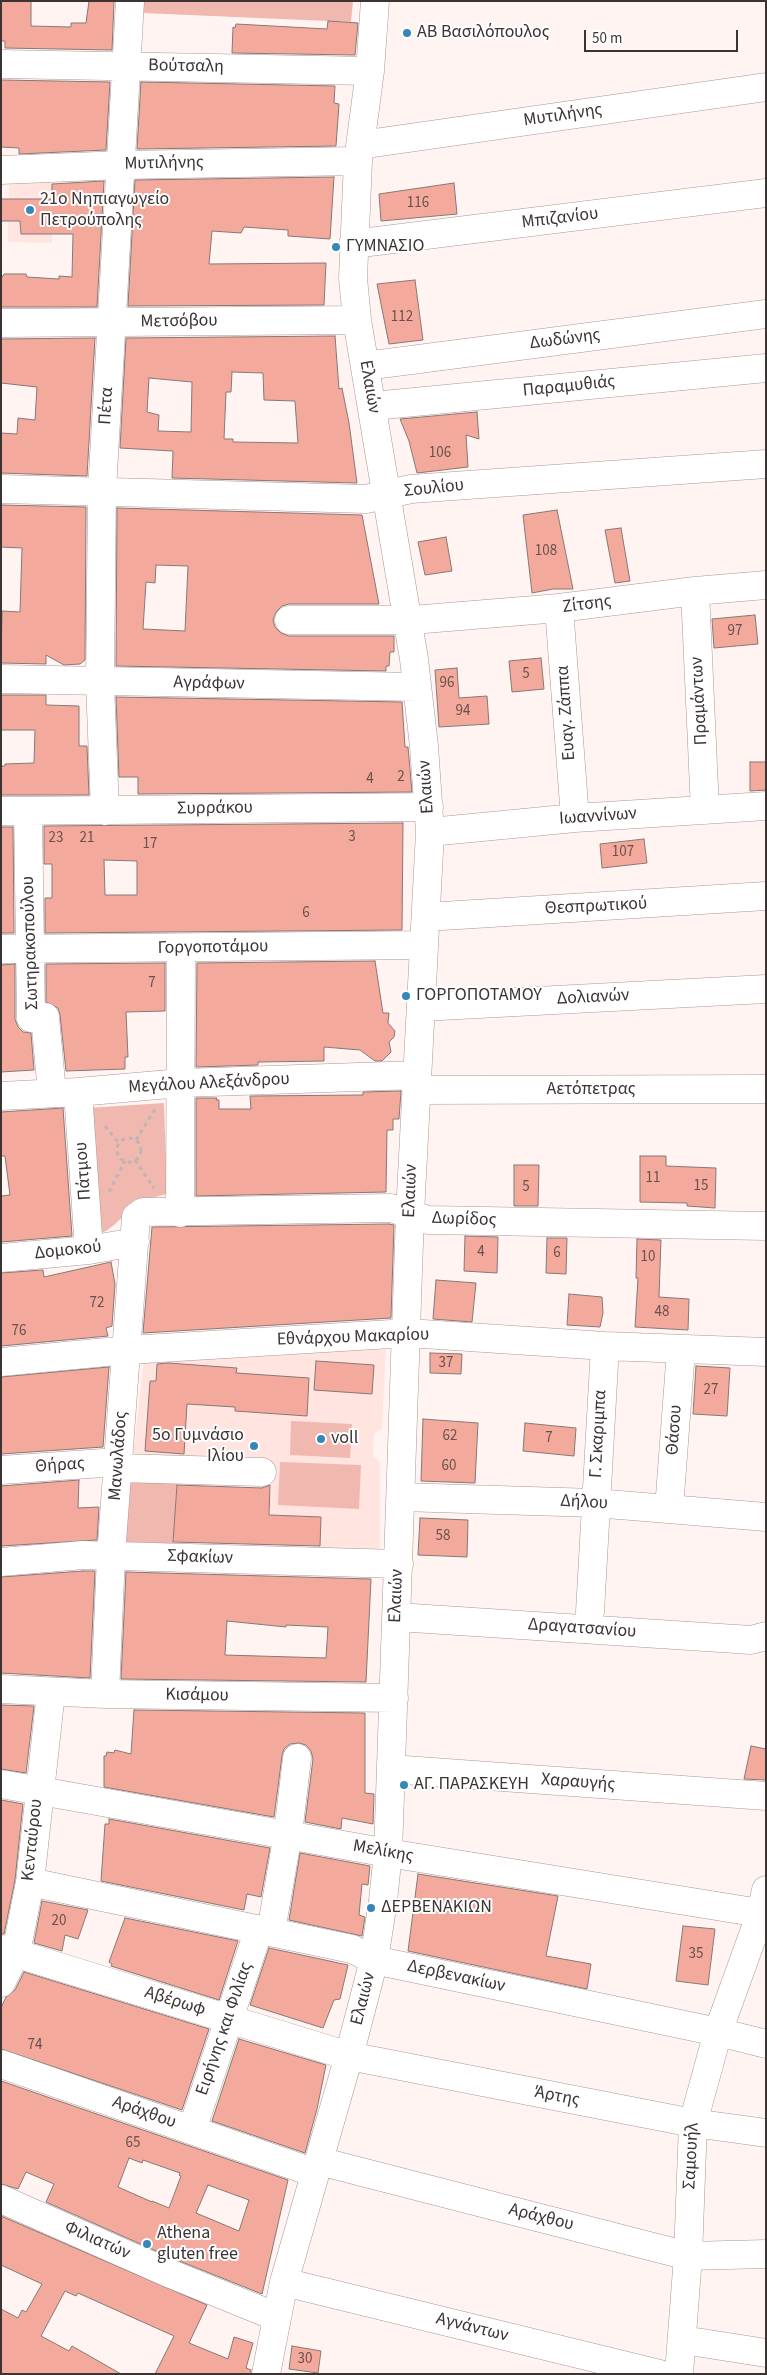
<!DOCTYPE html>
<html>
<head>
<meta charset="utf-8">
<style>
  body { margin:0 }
  #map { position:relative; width:767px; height:2375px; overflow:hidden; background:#fff4f2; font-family:"Source Sans 3",sans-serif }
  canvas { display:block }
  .frame { position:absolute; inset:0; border:2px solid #3b3433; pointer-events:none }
  .scale { position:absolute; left:584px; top:30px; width:154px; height:22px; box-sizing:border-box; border:2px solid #3b3433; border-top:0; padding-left:6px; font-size:15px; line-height:18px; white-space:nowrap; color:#3b3433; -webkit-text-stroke:4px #fff; paint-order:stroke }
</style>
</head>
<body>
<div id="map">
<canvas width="767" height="2375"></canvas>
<div class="frame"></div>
<div class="scale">50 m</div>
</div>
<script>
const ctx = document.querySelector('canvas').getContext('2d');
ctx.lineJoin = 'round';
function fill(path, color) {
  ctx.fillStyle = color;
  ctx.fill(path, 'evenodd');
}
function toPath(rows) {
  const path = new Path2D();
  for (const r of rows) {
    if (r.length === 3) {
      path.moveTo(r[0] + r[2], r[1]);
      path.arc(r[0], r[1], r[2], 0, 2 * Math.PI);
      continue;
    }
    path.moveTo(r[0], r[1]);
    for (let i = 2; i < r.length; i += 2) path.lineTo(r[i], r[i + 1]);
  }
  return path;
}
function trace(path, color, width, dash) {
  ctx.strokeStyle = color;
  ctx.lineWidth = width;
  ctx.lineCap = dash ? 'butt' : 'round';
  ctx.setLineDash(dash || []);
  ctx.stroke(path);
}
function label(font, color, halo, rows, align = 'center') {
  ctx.font = font + ' "Source Sans 3",sans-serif';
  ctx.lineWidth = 4;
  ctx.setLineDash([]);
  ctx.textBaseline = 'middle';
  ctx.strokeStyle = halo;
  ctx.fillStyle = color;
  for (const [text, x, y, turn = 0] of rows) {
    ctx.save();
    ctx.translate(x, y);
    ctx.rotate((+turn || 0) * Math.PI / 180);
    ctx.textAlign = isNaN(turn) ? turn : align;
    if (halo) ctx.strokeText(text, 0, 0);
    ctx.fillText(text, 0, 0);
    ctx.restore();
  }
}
const built = toPath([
  [9,177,52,178,52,243,8,242],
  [386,1348,382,1429,374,1434,373,1457,380,1462,380,1552,320,1551,321,1517,269,1515,271,1482,132,1464,144,1358]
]);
const green = toPath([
  [144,1,353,1,351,22,143,13],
  [164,1103,167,1194,139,1201,114,1225,106,1231,96,1235,88,1108],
  [291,1421,352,1424,350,1458,290,1455],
  [280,1462,361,1465,359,1509,278,1505],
  [131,1479,177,1482,173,1547,125,1544]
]);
const building = toPath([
  [1,1,31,1,31,26,71,27,71,23,86,23,89,1,114,1,112,50,5,48,5,41,1,41,1,1],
  [328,21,358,23,355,55,232,53,233,27,235,28,236,24,327,29,328,21],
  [1,80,110,82,106,150,19,154,19,148,1,147,1,80],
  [141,82,335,86,334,103,339,104,336,146,137,149,141,82],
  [334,177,330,239,288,236,288,230,244,227,241,233,212,231,209,264,326,263,324,305,128,306,135,180,334,177],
  [104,181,97,307,1,307,1,279,4,274,26,274,27,277,59,279,59,276,72,277,73,234,21,234,20,221,1,221,1,199,52,199,52,184,104,181],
  [454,183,457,214,381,221,379,194,454,183],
  [415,280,423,340,389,344,377,284,415,280],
  [335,336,339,389,342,388,349,423,357,483,172,478,173,451,120,448,126,338,335,336],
  [232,372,263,373,264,400,295,401,298,443,233,442,233,439,224,439,226,392,231,392,232,372],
  [149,378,192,382,191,432,158,431,159,415,147,412,149,378],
  [95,338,87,476,1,473,1,433,17,434,18,418,35,420,37,387,1,383,1,339,95,338],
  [477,412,479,439,466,435,468,467,417,473,409,441,400,419,477,412],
  [1,505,86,507,85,660,80,664,64,665,46,655,46,664,1,663,2,611,20,612,22,548,1,547,1,505],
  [117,508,362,515,379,604,289,604,282,606,276,612,273,620,275,627,281,633,289,636,394,636,394,652,390,652,389,666,386,666,386,671,116,666,117,508],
  [156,565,188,566,185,631,143,629,146,582,155,583,156,565],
  [557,510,573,589,553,589,532,593,523,515,557,510],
  [621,528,630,581,615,583,605,530,621,528],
  [446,537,452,571,425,575,418,542,446,537],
  [755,615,758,644,714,648,712,619,755,615],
  [541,658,544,689,512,692,509,661,541,658],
  [457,668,459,698,487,696,489,724,439,727,435,670,457,668],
  [1,695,46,695,46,705,79,706,79,746,87,746,89,795,1,795,1,766,5,766,5,764,34,763,35,730,1,730,1,695],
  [116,697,402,702,405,747,408,747,412,792,138,794,138,777,119,777,116,697],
  [750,762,766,762,766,790,750,791,750,762],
  [403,823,402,930,45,933,45,898,52,898,52,864,44,864,44,826,403,823],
  [104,860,137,861,137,895,105,895,104,860],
  [1,827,13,827,14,933,1,933,1,827],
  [644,839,647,863,602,868,600,844,644,839],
  [375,961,383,1013,389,1013,388,1023,395,1031,394,1037,389,1042,391,1052,382,1061,375,1061,360,1050,324,1047,324,1061,258,1062,258,1065,196,1067,197,963,375,961],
  [165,963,165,1011,126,1012,128,1057,125,1057,125,1069,66,1071,60,1015,58,1008,46,1002,46,964,165,963],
  [15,964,15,1019,18,1027,23,1032,31,1033,34,1070,1,1072,1,965,15,964],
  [401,1091,399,1119,393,1119,393,1130,387,1130,386,1192,196,1196,196,1098,217,1098,216,1100,219,1100,219,1109,251,1109,250,1096,363,1095,363,1092,401,1091],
  [63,1108,72,1236,1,1242,1,1196,10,1195,5,1156,1,1156,1,1112,63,1108],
  [640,1156,666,1156,666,1166,716,1168,715,1208,687,1206,687,1203,640,1202,640,1156],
  [514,1165,539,1165,538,1206,514,1206,514,1165],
  [389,1224,394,1225,391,1318,143,1333,152,1227,389,1224],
  [465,1236,498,1237,497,1273,464,1271,465,1236],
  [547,1238,567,1238,566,1274,546,1273,547,1238],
  [637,1239,661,1240,659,1297,689,1299,688,1330,635,1327,638,1278,636,1278,637,1239],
  [111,1262,115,1284,112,1326,106,1328,108,1336,1,1346,1,1273,43,1270,44,1277,111,1262],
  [436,1280,476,1283,472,1322,433,1319,436,1280],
  [569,1294,602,1297,603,1313,600,1327,567,1325,569,1294],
  [430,1353,462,1354,461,1374,430,1373,430,1353],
  [316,1361,374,1365,372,1394,314,1390,316,1361],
  [168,1363,237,1368,236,1373,309,1378,307,1416,235,1411,235,1407,187,1404,184,1454,145,1451,150,1381,156,1381,157,1364,168,1363],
  [696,1366,730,1368,727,1416,693,1414,696,1366],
  [109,1367,103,1447,1,1454,1,1377,109,1367],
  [423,1419,478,1423,475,1483,421,1481,423,1419],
  [525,1423,576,1428,574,1456,523,1451,525,1423],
  [79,1480,78,1508,99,1507,97,1540,1,1546,1,1486,79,1480],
  [177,1485,262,1488,270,1485,269,1515,321,1517,320,1546,173,1542,177,1485],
  [420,1518,468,1520,467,1557,418,1555,420,1518],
  [83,1571,95,1571,90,1678,1,1673,1,1577,83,1571],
  [126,1572,371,1579,366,1682,121,1679,126,1572],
  [227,1621,286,1627,286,1625,328,1627,326,1658,225,1655,227,1621],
  [1,1705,34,1706,26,1773,1,1769,1,1705],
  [134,1710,365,1713,365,1793,374,1794,373,1824,342,1818,341,1829,305,1822,313,1759,311,1751,306,1745,299,1743,290,1744,284,1749,282,1756,274,1817,104,1787,104,1756,106,1756,107,1752,114,1753,115,1750,131,1754,134,1710],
  [751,1746,766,1749,766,1780,744,1779,751,1746],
  [1,1800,23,1804,15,1880,4,1934,1,1934,1,1800],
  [109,1819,270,1848,261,1897,247,1894,244,1910,101,1881,105,1824,109,1824,109,1819],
  [300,1853,370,1866,368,1885,362,1884,359,1915,365,1917,362,1936,289,1920,300,1853],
  [418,1874,558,1896,546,1956,591,1964,587,1989,408,1951,418,1874],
  [42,1901,88,1910,78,1939,65,1935,62,1951,34,1943,42,1901],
  [125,1918,238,1941,219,2000,111,1966,112,1964,109,1962,125,1918],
  [683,1926,715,1929,708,1985,676,1981,683,1926],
  [269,1948,348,1965,340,1999,334,2000,323,2028,250,2005,269,1948],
  [24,1972,209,2029,182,2110,1,2049,1,2008,6,1997,15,1990,24,1972],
  [239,2039,326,2065,317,2109,305,2153,212,2121,239,2039],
  [1,2081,288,2180,262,2294,172,2258,46,2202,54,2184,26,2172,18,2189,1,2184,1,2081],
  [129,2158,142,2163,143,2160,180,2173,179,2175,181,2176,169,2208,152,2201,152,2202,118,2187,129,2158],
  [208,2185,249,2200,239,2231,196,2213,208,2185],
  [1,2216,207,2305,189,2343,228,2359,234,2337,253,2343,246,2368,251,2370,251,2374,155,2374,174,2336,78,2293,76,2296,65,2291,41,2336,69,2351,72,2346,121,2374,1,2374,1,2309,18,2318,22,2310,26,2312,42,2284,1,2265,1,2216],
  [292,2346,321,2351,318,2373,289,2369,292,2346]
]);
const path = toPath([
  [105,1126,119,1143],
  [129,1150,12],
  [136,1140,155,1109],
  [135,1160,154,1188],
  [109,1192,125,1161]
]);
const minor = toPath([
  [1,64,370,71],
  [360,145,766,87],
  [1,170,122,165,358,161],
  [353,244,766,193],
  [1,323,357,320],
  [365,366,766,314],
  [373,406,766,368],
  [1,489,366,499,411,489,766,464],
  [695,591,705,810],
  [559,608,575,818],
  [289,620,412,620,559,608,695,591,766,585],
  [1,679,417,687],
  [1,811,429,807],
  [28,811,31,1018,45,1017,52,1093],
  [105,811,100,682,102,491,130,1],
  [430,832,575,818,766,806],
  [426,917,766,896],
  [1,949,424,945],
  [421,1007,766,989],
  [416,1090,766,1089],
  [78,1092,89,1250],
  [1,1096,78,1092,181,1083,417,1075],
  [180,1213,181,949],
  [1,1258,89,1250,135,1242],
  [1,1362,128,1350,408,1333,605,1346,766,1352],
  [118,1468,262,1472],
  [1,1470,118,1462],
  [401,1497,595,1503,766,1517],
  [669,1509,681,1350],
  [1,1562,83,1555,399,1564],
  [590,1612,605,1346],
  [397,1617,751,1640,766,1636],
  [1,1689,105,1694,394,1698],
  [105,1694,111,1556,136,1217,143,1212,391,1208,428,1220,766,1226],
  [391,1769,766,1796],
  [1,1784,388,1853,766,1914],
  [30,1882,352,1949,374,1960,718,2032,766,2044],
  [271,1931,288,1834,297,1758],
  [1,1949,349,2056,693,2123,766,2133],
  [1,1983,16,1953,30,1882,51,1692],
  [1,2064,315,2173],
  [192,2130,259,1929],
  [319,2161,688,2256,766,2254],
  [1,2199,166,2272,277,2317],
  [284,2282,660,2374],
  [683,2340,766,2353],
  [266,2374,284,2282,349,2056,374,1960,383,1901,388,1853,410,1214,430,832,424,746,414,659,357,320,353,278,358,161,370,71,375,1],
  [679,2374,688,2256,693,2123,718,2032,761,1913,766,1890]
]);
const markers = [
  [407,33,5,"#3687b8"],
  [30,210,5,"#3687b8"],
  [336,247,5,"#3687b8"],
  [406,996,5,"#3687b8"],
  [321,1439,5,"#3687b8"],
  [254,1446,5,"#3687b8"],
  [404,1785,5,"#3687b8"],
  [371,1908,5,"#3687b8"],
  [147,2244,5,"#3687b8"]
];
const numberNames = [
  ["116",418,204],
  ["112",402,318],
  ["106",440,454],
  ["108",546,552],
  ["97",735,632],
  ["5",526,675],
  ["96",447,684],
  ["94",463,712],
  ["2",401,778],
  ["4",370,780],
  ["3",352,838],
  ["23",56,839],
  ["21",87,839],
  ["17",150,845],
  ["107",623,853],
  ["6",306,914],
  ["7",152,984],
  ["11",653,1179],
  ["15",701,1187],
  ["5",526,1188],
  ["4",481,1253],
  ["6",557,1254],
  ["10",648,1258],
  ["72",97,1304],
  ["48",662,1313],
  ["76",19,1332],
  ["37",446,1364],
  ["27",711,1391],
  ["62",450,1437],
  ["7",549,1439],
  ["60",449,1467],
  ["58",443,1537],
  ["20",59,1922],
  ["35",696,1955],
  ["74",35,2046],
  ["65",133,2144],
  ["30",305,2360]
];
const poiNames = [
  ["ΑΒ Βασιλόπουλος",417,33],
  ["21ο Νηπιαγωγείο",40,200],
  ["Πετρούπολης",40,221],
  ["ΓΥΜΝΑΣΙΟ",346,247],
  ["ΓΟΡΓΟΠΟΤΑΜΟΥ",416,996],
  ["5ο Γυμνάσιο",244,1436,"right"],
  ["Ιλίου",244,1457,"right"],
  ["voll",331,1439],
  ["ΑΓ. ΠΑΡΑΣΚΕΥΗ",414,1785],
  ["ΔΕΡΒΕΝΑΚΙΩΝ",381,1908],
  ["Athena",157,2234],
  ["gluten free",157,2255]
];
const streetNames = [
  ["Βούτσαλη",186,67,1],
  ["Μυτιλήνης",563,116,-8],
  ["Μυτιλήνης",164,164,-1],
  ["Μπιζανίου",560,219,-7],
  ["Μετσόβου",179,322,-1],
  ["Δωδώνης",565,340,-7],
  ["Ελαιών",369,387,80],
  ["Παραμυθιάς",569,387,-6],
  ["Πέτα",107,406,-87],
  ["Σουλίου",434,489,-6],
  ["Ζίτσης",587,605,-7],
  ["Αγράφων",209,684,1],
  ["Πραμάντων",700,701,-93],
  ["Ευαγ. Ζάππα",567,713,-94],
  ["Ελαιών",427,787,-94],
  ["Συρράκου",215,809,-1],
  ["Ιωαννίνων",598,817,-4],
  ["Θεσπρωτικού",596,907,-3],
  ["Σωτηρακοπούλου",31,943,-92],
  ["Γοργοποτάμου",213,948,-1],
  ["Δολιανών",593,998,-3],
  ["Μεγάλου Αλεξάνδρου",209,1084,-3],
  ["Αετόπετρας",591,1090],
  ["Πάτμου",84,1171,-94],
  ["Ελαιών",411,1191,-88],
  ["Δωρίδος",464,1220,2],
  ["Δομοκού",68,1251,-6],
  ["Εθνάρχου Μακαρίου",353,1338,-2],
  ["Θάσου",675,1430,-86],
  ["Γ. Σκαριμπα",599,1434,-87],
  ["Μανωλάδος",119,1456,-86],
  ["Θήρας",60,1466,-4],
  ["Δήλου",584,1503,3],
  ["Σφακίων",200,1558,2],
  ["Ελαιών",397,1596,-88],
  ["Δραγατσανίου",582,1629,4],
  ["Κισάμου",197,1696,1],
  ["Χαραυγής",578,1783,4],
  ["Κενταύρου",33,1840,-84],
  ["Μελίκης",383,1852,10],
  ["Δερβενακίων",456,1977,12],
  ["Ελαιών",364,1999,-76],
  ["Αβέρωφ",175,2002,17],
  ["Ειρήνης και Φιλίας",225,2029,-71],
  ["Άρτης",557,2097,11],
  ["Αράχθου",144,2113,19],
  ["Σαμουήλ",692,2156,-87],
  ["Αράχθου",541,2218,14],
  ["Φιλιατών",97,2241,24],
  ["Αγνάντων",472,2328,14]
];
fill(built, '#ffe4e0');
fill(green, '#f1b8af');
fill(building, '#f4a99d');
trace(building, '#877875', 1);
trace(minor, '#a99896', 29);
trace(path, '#beb4b3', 3, [4, 4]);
trace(minor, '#fff', 28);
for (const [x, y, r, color] of markers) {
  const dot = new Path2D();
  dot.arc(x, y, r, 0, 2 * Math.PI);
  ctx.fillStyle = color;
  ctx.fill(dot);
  trace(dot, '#fff', 2);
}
label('15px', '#69514e', null, numberNames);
label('18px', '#3b3433', '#fff', poiNames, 'left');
label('18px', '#3b3433', '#fff', streetNames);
</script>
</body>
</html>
